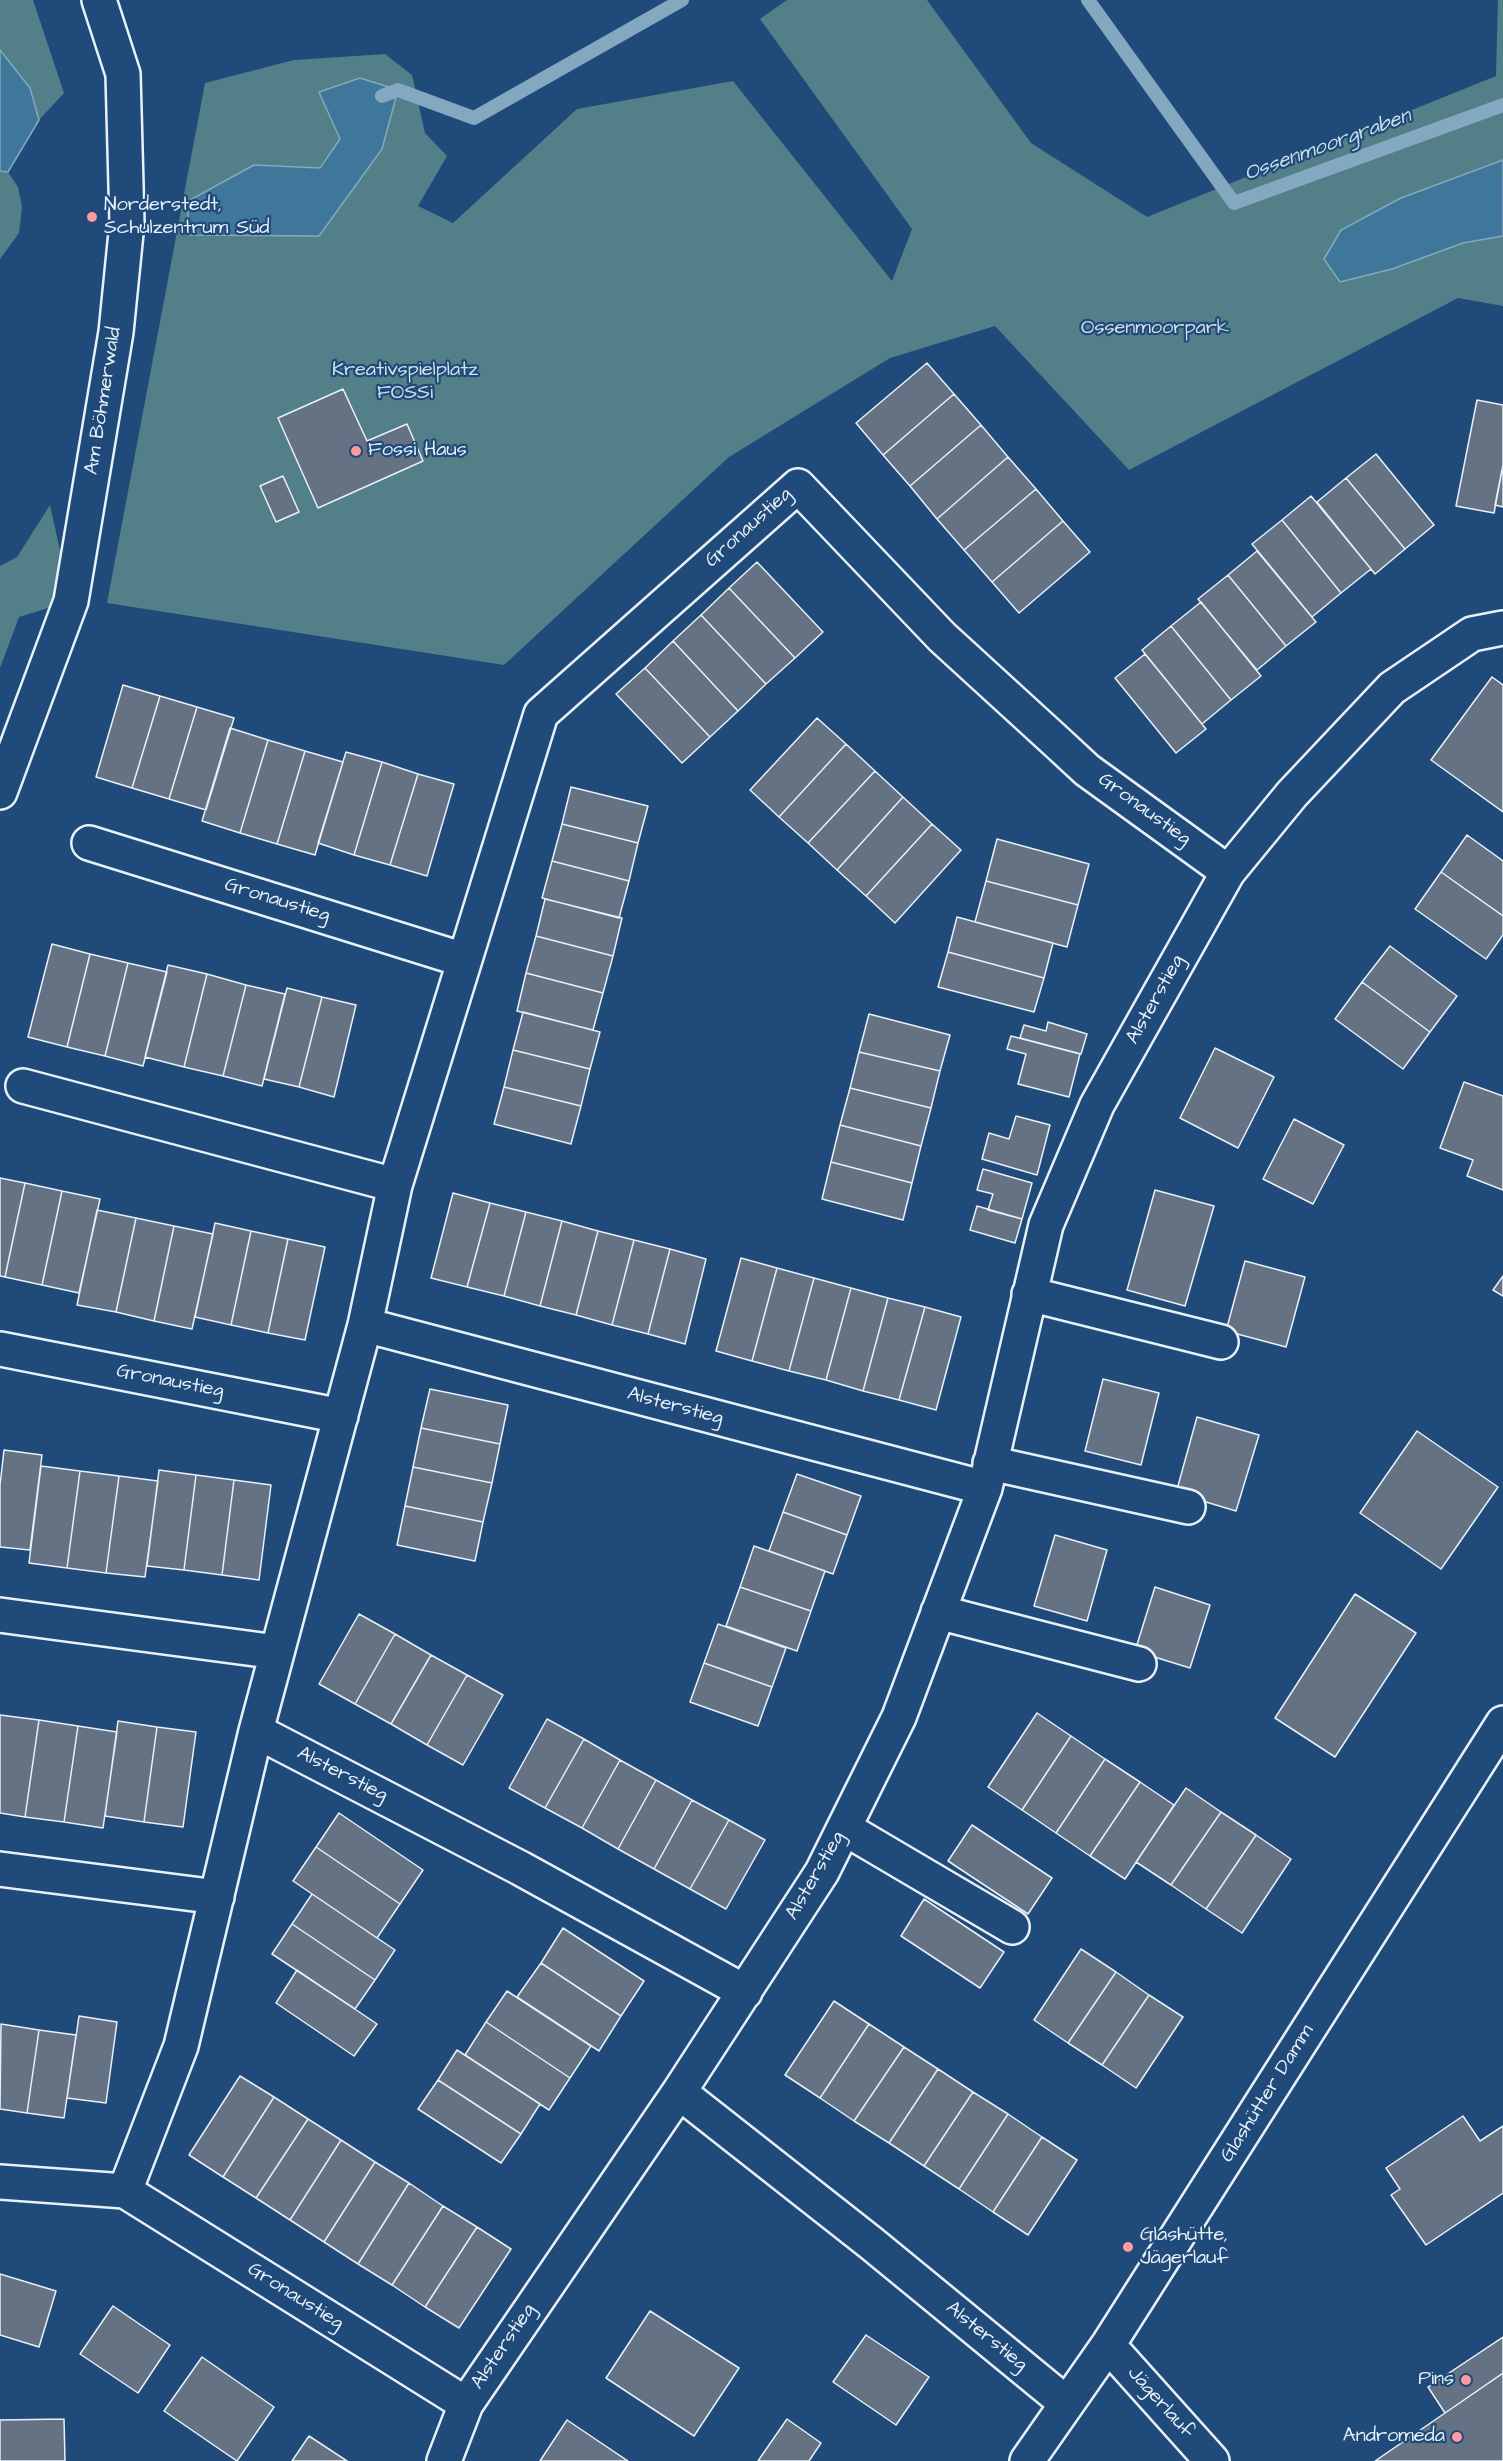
<!DOCTYPE html>
<html>
<head>
<meta charset="utf-8">
<style>
  body { margin:0 }
  canvas { display:block; background:#1f4a7a }
</style>
</head>
<body>
<canvas width="1503" height="2461"></canvas>
<script>
const ctx = document.querySelector('canvas').getContext('2d');
ctx.lineJoin = 'round';
function fill(path, color) {
  ctx.fillStyle = color;
  ctx.fill(path, 'evenodd');
}
function toPath(rows) {
  const path = new Path2D();
  for (const r of rows) {
    path.moveTo(r[0], r[1]);
    for (let i = 2; i < r.length; i += 2) path.lineTo(r[i], r[i + 1]);
  }
  return path;
}
function trace(path, color, width, dash) {
  ctx.strokeStyle = color;
  ctx.lineWidth = width;
  ctx.lineCap = dash ? 'butt' : 'round';
  ctx.setLineDash(dash || []);
  ctx.stroke(path);
}
function label(font, color, halo, rows, align = 'center') {
  ctx.font = font + ' "Architects Daughter",sans-serif';
  ctx.lineWidth = 4.5;
  ctx.setLineDash([]);
  ctx.textBaseline = 'middle';
  ctx.strokeStyle = halo;
  ctx.fillStyle = color;
  for (const [text, x, y, turn = 0] of rows) {
    ctx.save();
    ctx.translate(x, y);
    ctx.rotate((+turn || 0) * Math.PI / 180);
    ctx.textAlign = isNaN(turn) ? turn : align;
    if (halo) ctx.strokeText(text, 0, 0);
    ctx.fillText(text, 0, 0);
    ctx.restore();
  }
}
const green = toPath([
  [0,0,33,0,64,93,39,120,30,88,0,50],
  [787,0,927,0,1031,143,1147,217,1496,76,1498,0,1503,0,1503,160,1401,198,1341,229,1340,281,1392,269,1463,243,1503,236,1503,306,1458,298,1129,470,995,326,890,358,729,457,504,665,107,603,205,83,294,60,385,54,412,75,425,133,447,156,418,206,453,223,577,109,733,81,892,281,912,229,760,19],
  [340,139,319,236,188,200,254,165,319,168],
  [0,171,8,172,18,187,22,207,19,233,0,259],
  [50,505,71,601,19,617,0,668,0,566,17,557]
]);
const water = toPath([
  [0,50,30,88,39,120,8,172,0,171,0,50],
  [360,78,398,90,382,149,319,236,188,235,188,201,254,165,320,168,340,139,319,92,360,78],
  [1503,160,1503,236,1463,243,1392,269,1340,282,1324,259,1341,230,1401,198,1503,160]
]);
const stream = toPath([
  [1088,0,1234,203,1503,105],
  [382,96,398,90,474,118,682,0]
]);
const building = toPath([
  [927,363,954,394,883,455,856,423,927,363],
  [343,389,367,441,407,424,423,461,318,508,278,418,343,389],
  [954,394,981,425,910,486,883,455,954,394],
  [1477,400,1503,405,1503,465,1494,513,1456,506,1477,400],
  [981,425,1008,457,937,519,910,486,981,425],
  [1376,454,1434,525,1405,549,1346,478,1376,454],
  [1008,457,1036,489,964,550,937,519,1008,457],
  [1503,465,1503,507,1495,505,1503,465],
  [283,476,299,512,276,522,260,486,283,476],
  [1346,478,1405,549,1375,574,1317,502,1346,478],
  [1036,489,1063,521,992,582,964,550,1036,489],
  [1311,496,1371,569,1341,593,1282,520,1311,496],
  [1282,520,1341,593,1312,617,1252,544,1282,520],
  [1063,521,1090,552,1019,613,992,582,1063,521],
  [1257,551,1316,622,1286,646,1228,575,1257,551],
  [757,562,823,632,795,658,729,588,757,562],
  [1228,575,1286,646,1257,670,1198,599,1228,575],
  [729,588,795,658,766,684,701,615,729,588],
  [1201,602,1261,676,1231,700,1171,626,1201,602],
  [701,615,766,684,738,711,673,641,701,615],
  [1171,626,1231,700,1202,724,1142,650,1171,626],
  [673,641,738,711,710,737,645,668,673,641],
  [1145,654,1206,729,1176,753,1115,678,1145,654],
  [645,668,710,737,682,763,616,694,645,668],
  [1492,677,1503,685,1503,812,1431,760,1492,677],
  [123,685,160,696,132,788,96,777,123,685],
  [160,696,197,707,169,799,132,788,160,696],
  [197,707,234,718,206,810,169,799,197,707],
  [817,718,846,744,779,817,750,790,817,718],
  [230,728,268,740,240,833,202,821,230,728],
  [268,740,305,751,277,844,240,833,268,740],
  [846,744,875,771,808,843,779,817,846,744],
  [305,751,343,762,315,855,277,844,305,751],
  [346,752,382,762,354,855,318,843,346,752],
  [382,762,418,774,390,865,354,855,382,762],
  [875,771,903,797,837,870,808,843,875,771],
  [418,774,454,784,427,876,390,865,418,774],
  [571,787,648,806,638,843,562,824,571,787],
  [903,797,932,824,866,896,837,870,903,797],
  [562,824,638,843,629,881,552,861,562,824],
  [932,824,961,850,895,923,866,896,932,824],
  [1467,835,1503,861,1503,916,1441,872,1467,835],
  [997,839,1089,864,1078,905,986,881,997,839],
  [552,861,629,881,619,918,542,898,552,861],
  [1441,872,1503,916,1503,935,1486,959,1415,909,1441,872],
  [986,881,1078,905,1067,947,975,922,986,881],
  [545,899,622,918,613,956,536,936,545,899],
  [957,917,1053,943,1044,978,948,952,957,917],
  [536,936,613,956,603,993,526,973,536,936],
  [52,944,90,954,67,1047,28,1037,52,944],
  [1390,946,1457,996,1430,1032,1362,982,1390,946],
  [948,952,1044,978,1034,1012,938,987,948,952],
  [90,954,128,963,105,1056,67,1047,90,954],
  [128,963,167,972,143,1066,105,1056,128,963],
  [168,965,207,974,184,1067,145,1057,168,965],
  [526,973,603,993,593,1030,517,1011,526,973],
  [207,974,246,985,223,1076,184,1067,207,974],
  [1362,982,1430,1032,1403,1069,1335,1019,1362,982],
  [246,985,285,994,262,1086,223,1076,246,985],
  [287,988,322,997,299,1087,264,1079,287,988],
  [322,997,356,1005,334,1097,299,1087,322,997],
  [523,1012,600,1032,590,1069,513,1050,523,1012],
  [869,1014,950,1035,940,1071,859,1052,869,1014],
  [1048,1022,1087,1034,1081,1054,1020,1038,1024,1025,1046,1031,1048,1022],
  [1011,1036,1080,1054,1069,1097,1018,1084,1026,1054,1007,1049,1011,1036],
  [1215,1048,1274,1077,1238,1148,1180,1118,1215,1048],
  [513,1050,590,1069,581,1106,504,1087,513,1050],
  [859,1052,940,1071,931,1108,850,1088,859,1052],
  [1464,1082,1503,1096,1503,1190,1467,1176,1473,1160,1440,1148,1464,1082],
  [504,1087,581,1106,571,1144,494,1124,504,1087],
  [850,1088,931,1108,921,1146,840,1125,850,1088],
  [1016,1116,1050,1125,1037,1175,982,1159,989,1133,1009,1139,1016,1116],
  [1294,1119,1344,1145,1313,1204,1263,1179,1294,1119],
  [840,1125,921,1146,912,1183,831,1162,840,1125],
  [831,1162,912,1183,903,1220,822,1199,831,1162],
  [983,1169,1032,1183,1022,1219,988,1210,993,1194,977,1190,983,1169],
  [0,1178,25,1183,5,1277,0,1276,0,1178],
  [25,1183,62,1191,42,1285,5,1277,25,1183],
  [1155,1190,1214,1206,1185,1306,1127,1290,1155,1190],
  [62,1191,100,1199,79,1293,42,1285,62,1191],
  [453,1193,490,1203,467,1287,431,1278,453,1193],
  [490,1203,526,1212,504,1296,467,1287,490,1203],
  [977,1206,1022,1219,1015,1243,970,1230,977,1206],
  [97,1210,136,1218,116,1312,77,1305,97,1210],
  [526,1212,562,1221,540,1306,504,1296,526,1212],
  [136,1218,174,1226,154,1321,116,1312,136,1218],
  [562,1221,598,1231,576,1315,540,1306,562,1221],
  [215,1223,251,1231,231,1325,195,1317,215,1223],
  [174,1226,213,1234,192,1329,154,1321,174,1226],
  [251,1231,288,1239,268,1333,231,1325,251,1231],
  [598,1231,634,1240,612,1325,576,1315,598,1231],
  [288,1239,325,1247,305,1340,268,1333,288,1239],
  [634,1240,670,1249,648,1334,612,1325,634,1240],
  [670,1249,706,1259,685,1344,648,1334,670,1249],
  [741,1258,777,1268,752,1361,716,1351,741,1258],
  [1245,1261,1305,1277,1286,1347,1226,1331,1245,1261],
  [777,1268,814,1278,789,1371,752,1361,777,1268],
  [1503,1276,1503,1296,1493,1290,1503,1276],
  [814,1278,851,1288,826,1380,789,1371,814,1278],
  [851,1288,888,1298,863,1391,826,1380,851,1288],
  [888,1298,925,1307,899,1400,863,1391,888,1298],
  [925,1307,961,1317,936,1410,899,1400,925,1307],
  [1103,1379,1159,1393,1141,1465,1085,1451,1103,1379],
  [430,1389,508,1405,500,1444,421,1428,430,1389],
  [1197,1417,1259,1435,1236,1511,1176,1493,1197,1417],
  [421,1428,500,1444,492,1483,413,1467,421,1428],
  [1417,1431,1498,1487,1441,1569,1360,1513,1417,1431],
  [4,1450,42,1455,30,1550,0,1547,0,1485,4,1450],
  [41,1466,80,1471,67,1568,29,1563,41,1466],
  [413,1467,492,1483,483,1522,405,1506,413,1467],
  [159,1470,196,1475,184,1570,147,1566,159,1470],
  [80,1471,119,1476,106,1573,67,1568,80,1471],
  [797,1474,861,1496,847,1535,783,1512,797,1474],
  [196,1475,234,1480,222,1575,184,1570,196,1475],
  [119,1476,158,1481,145,1577,106,1573,119,1476],
  [234,1480,271,1485,259,1580,222,1575,234,1480],
  [405,1506,483,1522,475,1561,397,1545,405,1506],
  [783,1512,847,1535,833,1574,769,1551,783,1512],
  [1055,1535,1107,1550,1087,1621,1034,1606,1055,1535],
  [754,1546,825,1571,811,1611,740,1587,754,1546],
  [740,1587,811,1611,797,1651,726,1626,740,1587],
  [1155,1587,1210,1605,1190,1668,1135,1651,1155,1587],
  [1355,1594,1416,1633,1335,1757,1275,1718,1355,1594],
  [359,1614,395,1634,355,1704,319,1684,359,1614],
  [718,1624,786,1648,772,1687,704,1663,718,1624],
  [395,1634,431,1655,391,1724,355,1704,395,1634],
  [431,1655,467,1675,427,1745,391,1724,431,1655],
  [704,1663,772,1687,758,1726,690,1702,704,1663],
  [467,1675,503,1695,463,1765,427,1745,467,1675],
  [1037,1713,1071,1736,1022,1810,988,1787,1037,1713],
  [0,1715,39,1720,25,1817,0,1813,0,1715],
  [547,1719,584,1739,545,1808,509,1788,547,1719],
  [39,1720,78,1726,64,1822,25,1817,39,1720],
  [118,1721,157,1727,144,1822,105,1816,118,1721],
  [78,1726,117,1732,103,1828,64,1822,78,1726],
  [157,1727,196,1732,183,1827,144,1822,157,1727],
  [1071,1736,1105,1759,1056,1833,1022,1810,1071,1736],
  [584,1739,620,1760,582,1828,545,1808,584,1739],
  [1105,1759,1140,1782,1090,1856,1056,1833,1105,1759],
  [620,1760,656,1780,618,1849,582,1828,620,1760],
  [656,1780,692,1800,654,1869,618,1849,656,1780],
  [1140,1782,1174,1805,1125,1879,1090,1856,1140,1782],
  [1186,1788,1221,1812,1171,1885,1136,1862,1186,1788],
  [692,1800,729,1820,690,1889,654,1869,692,1800],
  [1221,1812,1256,1835,1206,1909,1171,1885,1221,1812],
  [339,1813,423,1870,400,1904,316,1847,339,1813],
  [729,1820,765,1840,726,1909,690,1889,729,1820],
  [972,1825,1052,1878,1028,1914,948,1861,972,1825],
  [1256,1835,1291,1859,1242,1933,1206,1909,1256,1835],
  [316,1847,400,1904,377,1938,293,1881,316,1847],
  [312,1894,395,1950,375,1980,292,1924,312,1894],
  [924,1899,1004,1952,980,1988,901,1936,924,1899],
  [292,1924,375,1980,355,2009,272,1954,292,1924],
  [563,1928,644,1981,621,2016,541,1963,563,1928],
  [1081,1949,1116,1972,1068,2043,1034,2020,1081,1949],
  [541,1963,621,2016,599,2051,517,1997,541,1963],
  [297,1970,377,2024,354,2056,276,2003,297,1970],
  [1116,1972,1149,1995,1102,2065,1068,2043,1116,1972],
  [507,1991,591,2046,570,2078,486,2022,507,1991],
  [1149,1995,1183,2017,1136,2088,1102,2065,1149,1995],
  [834,2001,869,2024,820,2098,785,2075,834,2001],
  [79,2016,117,2022,106,2103,67,2098,79,2016],
  [486,2022,570,2078,549,2110,465,2055,486,2022],
  [1,2024,39,2030,27,2113,0,2109,1,2024],
  [869,2024,904,2047,854,2121,820,2098,869,2024],
  [39,2030,76,2035,64,2118,27,2113,39,2030],
  [904,2047,938,2069,889,2143,854,2121,904,2047],
  [457,2050,540,2104,521,2134,438,2080,457,2050],
  [938,2069,973,2092,924,2166,889,2143,938,2069],
  [240,2076,274,2097,223,2177,189,2155,240,2076],
  [438,2080,521,2134,501,2163,418,2109,438,2080],
  [973,2092,1008,2114,959,2189,924,2166,973,2092],
  [274,2097,308,2119,256,2198,223,2177,274,2097],
  [1008,2114,1042,2137,993,2212,959,2189,1008,2114],
  [1463,2116,1480,2141,1503,2126,1503,2193,1426,2245,1391,2195,1400,2189,1386,2168,1463,2116],
  [308,2119,341,2140,290,2220,256,2198,308,2119],
  [1042,2137,1077,2160,1028,2235,993,2212,1042,2137],
  [341,2140,375,2162,324,2242,290,2220,341,2140],
  [375,2162,409,2183,358,2264,324,2242,375,2162],
  [409,2183,443,2206,392,2285,358,2264,409,2183],
  [443,2206,477,2227,425,2307,392,2285,443,2206],
  [477,2227,511,2249,459,2328,425,2307,477,2227],
  [0,2274,56,2291,39,2347,0,2335,0,2274],
  [113,2306,170,2345,138,2393,80,2354,113,2306],
  [650,2311,739,2368,694,2436,606,2378,650,2311],
  [866,2335,929,2377,896,2425,833,2382,866,2335],
  [1503,2337,1503,2373,1445,2413,1428,2387,1503,2337],
  [202,2357,274,2407,237,2461,164,2411,202,2357],
  [1503,2373,1503,2461,1375,2461,1445,2413,1503,2373],
  [64,2419,65,2461,0,2461,0,2420,64,2419],
  [787,2419,821,2443,809,2461,758,2461,787,2419],
  [567,2420,628,2461,540,2461,567,2420],
  [309,2436,347,2461,292,2461,309,2436]
]);
const minor = toPath([
  [0,792,71,601,116,332,127,223,123,74,99,0],
  [89,843,464,960],
  [23,1086,395,1185],
  [1029,1294,1221,1342],
  [365,1325,985,1488],
  [0,1349,341,1416],
  [990,1463,1188,1507],
  [938,1612,1139,1664],
  [0,1615,277,1652],
  [256,1731,520,1868,745,1992],
  [844,1828,1012,1927],
  [0,1869,217,1897],
  [679,2092,871,2243,1066,2403],
  [0,2182,125,2191],
  [1108,2345,1212,2461],
  [466,2404,125,2191,181,2046,256,1731,365,1325,395,1185,541,714,798,486,942,637,1059,744,1087,770,1228,872],
  [444,2461,466,2404,679,2092,822,1872,899,1717,985,1488,1046,1225,1097,1105,1228,872,1292,794,1392,688,1472,634,1503,628],
  [1027,2461,1108,2345,1503,1723]
]);
const markers = [
  [92,217,6,"#ff9aa2"],
  [356,451,6,"#ff9aa2"],
  [1128,2247,6,"#ff9aa2"],
  [1466,2380,6,"#ff9aa2"],
  [1457,2437,6,"#ff9aa2"]
];
const poiNames = [
  ["Norderstedt,",104,206],
  ["Schulzentrum Süd",104,229],
  ["Fossi Haus",368,451],
  ["Glashütte,",1140,2236],
  ["Jägerlauf",1140,2259],
  ["Pins",1454,2380,"right"],
  ["Andromeda",1445,2437,"right"]
];
const parkNames = [
  ["Ossenmoorpark",1155,329],
  ["Kreativspielplatz",405,371],
  ["FOSSi",405,394]
];
const streetNames = [
  ["Am Böhmerwald",104,401,-81],
  ["Gronaustieg",749,528,-42],
  ["Gronaustieg",1144,810,36],
  ["Gronaustieg",277,901,17],
  ["Alsterstieg",1156,1000,-61],
  ["Gronaustieg",170,1382,11],
  ["Alsterstieg",675,1407,15],
  ["Alsterstieg",342,1775,27],
  ["Alsterstieg",816,1876,-60],
  ["Glashütter Damm",1268,2094,-58],
  ["Gronaustieg",295,2297,32],
  ["Alsterstieg",986,2337,39],
  ["Alsterstieg",504,2347,-56],
  ["Jägerlauf",1160,2403,48]
];
const waterNames = [
  ["Ossenmoorgraben",1328,146,-20]
];
fill(green, '#527f88');
fill(water, '#3f779a');
trace(water, '#83a8c0', 1.5);
trace(stream, '#83a8c0', 14);
fill(building, '#647284');
trace(building, '#e8f1f8', 1.5);
trace(minor, '#e8f1f8', 38);
trace(minor, '#1f4a7a', 33);
for (const [x, y, r, color] of markers) {
  const dot = new Path2D();
  dot.arc(x, y, r, 0, 2 * Math.PI);
  ctx.fillStyle = color;
  ctx.fill(dot);
  trace(dot, '#1f4a7a', 2);
}
label('20px', '#e8f1f8', '#1f4a7a', poiNames, 'left');
label('20px', '#d2e0e7', '#1f4a7a', parkNames);
label('20px', '#e8f1f8', '#1f4a7a', streetNames);
label('italic 21px', '#cfdfea', '#1f4a7a', waterNames);
</script>
</body>
</html>
